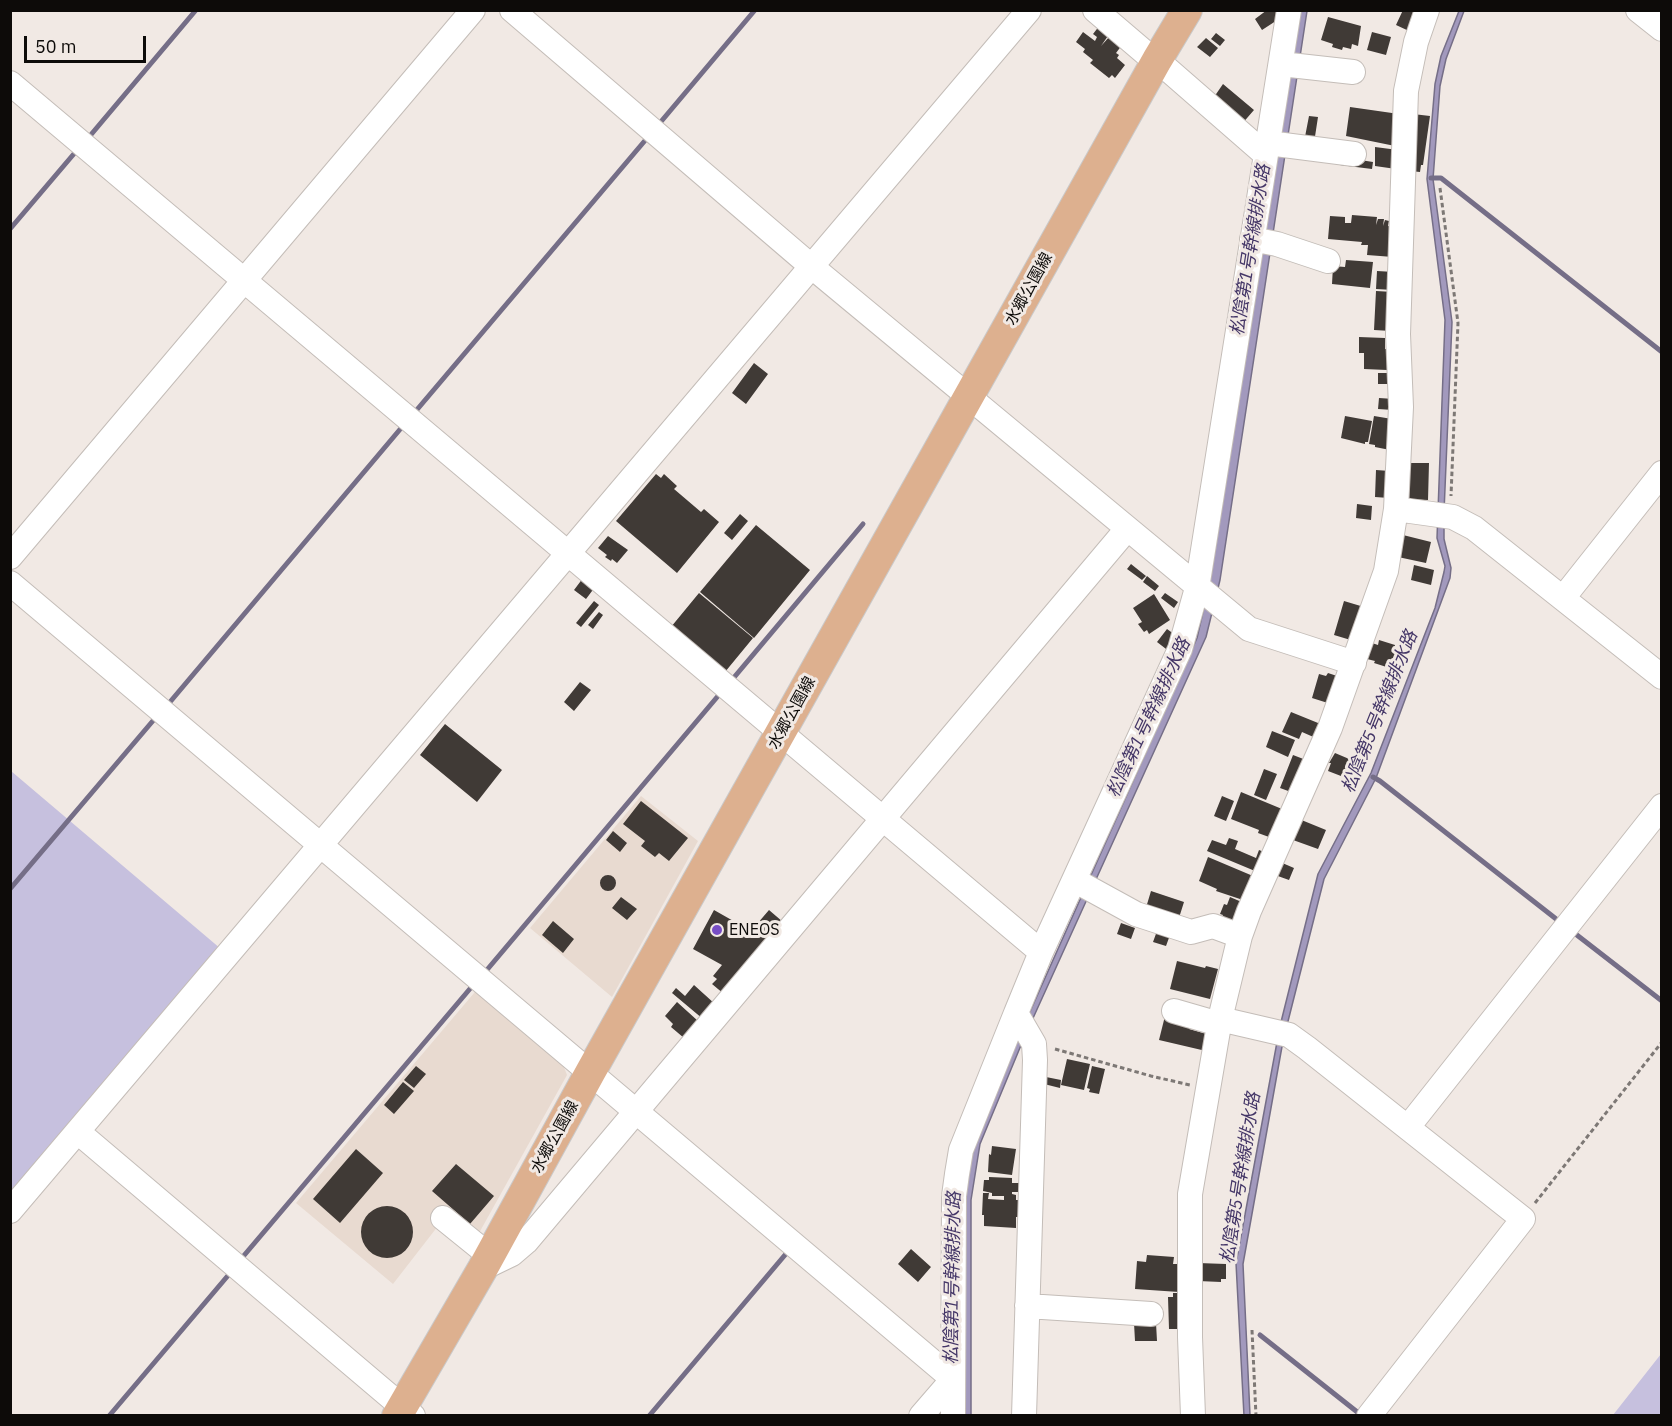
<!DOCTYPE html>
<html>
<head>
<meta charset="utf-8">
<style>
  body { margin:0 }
  #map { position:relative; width:1672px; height:1426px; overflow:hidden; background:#f1e9e4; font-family:"IBM Plex Sans",sans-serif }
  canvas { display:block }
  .frame { position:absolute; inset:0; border:12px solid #0d0b09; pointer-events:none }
  .scale { position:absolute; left:24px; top:36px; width:122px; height:27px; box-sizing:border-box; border:3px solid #0d0b09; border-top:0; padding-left:8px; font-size:18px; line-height:21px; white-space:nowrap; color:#0d0b09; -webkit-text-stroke:4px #f1e9e4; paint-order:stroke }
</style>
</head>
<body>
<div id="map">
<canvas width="1672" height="1426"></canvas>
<div class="frame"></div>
<div class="scale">50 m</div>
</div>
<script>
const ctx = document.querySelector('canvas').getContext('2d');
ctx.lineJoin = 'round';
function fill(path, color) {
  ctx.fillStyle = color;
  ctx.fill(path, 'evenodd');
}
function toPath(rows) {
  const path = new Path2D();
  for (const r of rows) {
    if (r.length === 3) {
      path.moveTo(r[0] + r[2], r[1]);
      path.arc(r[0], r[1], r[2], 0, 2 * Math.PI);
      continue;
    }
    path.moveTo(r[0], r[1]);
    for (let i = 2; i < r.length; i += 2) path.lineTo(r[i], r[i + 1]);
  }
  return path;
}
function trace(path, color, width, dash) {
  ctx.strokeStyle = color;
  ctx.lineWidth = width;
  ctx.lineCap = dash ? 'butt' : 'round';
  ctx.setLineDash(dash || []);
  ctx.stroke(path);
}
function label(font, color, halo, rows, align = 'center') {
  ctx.font = font + ' "IBM Plex Sans","Noto Sans JP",sans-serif';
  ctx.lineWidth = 6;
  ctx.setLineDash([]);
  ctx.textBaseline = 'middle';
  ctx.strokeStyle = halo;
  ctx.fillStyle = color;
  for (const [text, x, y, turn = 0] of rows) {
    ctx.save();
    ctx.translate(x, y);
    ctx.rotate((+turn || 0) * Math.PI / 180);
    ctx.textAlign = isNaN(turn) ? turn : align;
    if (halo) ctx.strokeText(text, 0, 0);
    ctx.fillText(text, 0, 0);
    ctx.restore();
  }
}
const built = toPath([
  [641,796,698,841,612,997,530,928],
  [480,986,560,1057,567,1075,469,1251,438,1226,393,1284,296,1203]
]);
const green = toPath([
  [11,771,221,949,11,1196],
  [1661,1354,1661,1415,1613,1415]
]);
const water = toPath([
  [1300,11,1307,11,1220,580,1206,637,1024,1038,980,1144,971,1200,971,1415,962,1416,964,1196,973,1139,1197,638,1210,581,1300,11],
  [1459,11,1464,11,1446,59,1440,86,1433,179,1452,322,1444,512,1444,539,1451,568,1450,578,1376,778,1324,879,1283,1041,1243,1264,1250,1415,1244,1416,1236,1263,1280,1026,1318,874,1371,773,1435,608,1444,572,1445,566,1437,538,1445,320,1427,179,1435,84,1441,56,1459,11]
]);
const stream = toPath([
  [659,124,755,10],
  [89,137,196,10],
  [1431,178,1441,178,1662,352],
  [10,229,78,149],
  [415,412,648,137],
  [731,681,863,524],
  [170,702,402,427],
  [1373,777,1380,781,1560,922],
  [10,889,157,716],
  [1573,932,1662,1001],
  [486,971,718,696],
  [241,1259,474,984],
  [1260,1335,1361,1415],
  [109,1416,231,1272],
  [649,1416,790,1249]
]);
const building = toPath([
  [1267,10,1278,10,1282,17,1262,30,1255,19],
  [1403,10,1419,10,1409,31,1396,25],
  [1328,17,1361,26,1358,46,1352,44,1351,49,1343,47,1342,50,1332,47,1333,44,1321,40],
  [1100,25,1110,33,1101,46,1110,36,1122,45,1116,53,1119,55,1117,58,1125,65,1115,78,1112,75,1109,78,1090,63,1093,60,1083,52,1085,49,1076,42,1083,32,1095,41,1097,37,1093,34],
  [1372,32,1391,37,1386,55,1367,50],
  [1216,33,1225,40,1220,46,1211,39],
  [1206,38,1218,48,1210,57,1197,47],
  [1223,84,1254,110,1241,125,1212,100],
  [1350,107,1399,114,1395,146,1346,136],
  [1413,114,1430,116,1423,165,1421,165,1420,172,1410,171],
  [1309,116,1318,117,1314,143,1304,142],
  [1375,147,1398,150,1396,169,1375,166],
  [1341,157,1373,162,1372,169,1340,165],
  [1352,215,1377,217,1376,225,1378,219,1384,219,1383,226,1385,220,1389,221,1388,226,1395,227,1393,257,1367,255,1368,245,1361,245,1362,242,1328,239,1330,216,1345,217,1345,223,1351,223],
  [1346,260,1373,262,1370,288,1332,284,1333,266,1345,267],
  [1377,271,1394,272,1393,290,1376,289],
  [1376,291,1393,292,1391,331,1374,330],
  [1359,337,1385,338,1385,349,1391,349,1387,360,1387,370,1364,369,1364,353,1359,353],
  [754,363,768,374,746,404,732,393],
  [1378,373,1389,373,1389,384,1378,384],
  [1379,398,1394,399,1393,410,1378,409],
  [1345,416,1372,421,1368,442,1365,442,1365,444,1341,438],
  [1374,416,1392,419,1390,450,1375,447,1375,445,1369,444],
  [1408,463,1429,463,1428,500,1407,499],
  [1376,470,1390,471,1389,498,1375,497],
  [656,474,661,478,664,474,677,486,674,489,701,512,704,509,719,522,677,573,616,521],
  [1357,504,1372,506,1371,520,1356,518],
  [740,514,748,521,732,540,724,533],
  [756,525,810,570,754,638,700,592],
  [1403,535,1431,542,1426,563,1398,557],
  [608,536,628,550,617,563,612,559,611,561,605,557,607,555,598,548],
  [1131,564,1146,576,1142,580,1127,569],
  [1414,565,1434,570,1431,585,1411,580],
  [1147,576,1159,586,1155,591,1143,582],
  [583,578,595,587,586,599,574,590],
  [699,593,753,638,725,672,671,627],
  [1165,593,1178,602,1174,608,1161,598],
  [1154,594,1170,620,1149,634,1147,630,1144,632,1138,624,1142,622,1133,608],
  [594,601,599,605,581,627,576,623],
  [1344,601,1364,607,1354,641,1334,635],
  [599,612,603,615,593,629,588,625],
  [1167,629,1178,637,1170,652,1157,642],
  [1379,640,1395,645,1394,650,1402,653,1396,670,1374,663,1375,661,1367,659,1372,643,1378,645],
  [1387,672,1398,675,1394,688,1383,684],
  [1328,673,1340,677,1331,704,1312,698,1319,674,1326,676],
  [580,682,591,690,574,711,564,702],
  [1291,712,1323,725,1318,739,1302,732,1299,739,1282,732],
  [445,724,502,770,477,802,420,755],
  [1272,731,1295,740,1288,757,1266,747],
  [1335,753,1361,764,1354,781,1328,771,1331,763,1329,763],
  [1293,755,1306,760,1291,792,1280,788],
  [1264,769,1277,774,1266,800,1254,795],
  [1241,792,1282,809,1269,837,1258,833,1259,830,1231,819],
  [1222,796,1234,801,1226,821,1214,816],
  [641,801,688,838,669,861,659,853,655,857,641,846,645,841,623,824],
  [1299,819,1326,830,1318,849,1293,840],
  [613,831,627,843,620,852,606,840],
  [1229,838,1238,841,1235,849,1256,858,1259,850,1264,852,1255,871,1207,851,1212,840,1226,845],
  [1208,857,1253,876,1243,900,1216,891,1217,889,1199,881],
  [1280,862,1294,868,1289,880,1275,875],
  [608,883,8],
  [1151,891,1184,902,1178,921,1145,911],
  [621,897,637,909,627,920,612,908],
  [1230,897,1244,903,1235,926,1221,919,1223,915,1220,914,1224,904,1227,905],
  [714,910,751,931,769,910,783,922,724,994,712,984,717,979,713,976,722,965,693,949],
  [553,921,574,939,563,953,542,935],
  [1121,923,1135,928,1131,939,1117,934],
  [1157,931,1170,935,1166,946,1153,942],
  [1177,961,1205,968,1206,966,1218,969,1210,999,1170,989],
  [694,985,715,1004,703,1019,672,993,676,988,685,996],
  [677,1002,698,1021,684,1038,671,1027,673,1024,665,1016],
  [1165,1016,1190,1025,1189,1029,1210,1035,1206,1051,1159,1040],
  [1067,1059,1090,1064,1084,1090,1061,1085],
  [416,1066,426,1074,414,1088,404,1080],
  [1092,1066,1105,1069,1099,1094,1089,1092,1090,1089,1087,1088],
  [1046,1077,1061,1080,1060,1088,1044,1084],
  [403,1082,414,1091,394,1114,384,1105],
  [992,1146,1016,1149,1012,1175,988,1172,989,1154,991,1155],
  [356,1149,383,1173,340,1223,313,1199],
  [456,1164,494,1196,470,1224,432,1191],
  [989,1177,1012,1178,1012,1183,1021,1183,1021,1192,1012,1192,1012,1194,1016,1195,1016,1200,1019,1200,1018,1217,1016,1217,1016,1228,984,1226,984,1215,982,1215,983,1193,989,1193,988,1199,1004,1200,1004,1196,992,1196,992,1193,983,1191,984,1180,989,1180],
  [387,1232,26],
  [911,1249,931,1267,918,1282,898,1264],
  [1147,1255,1174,1257,1173,1264,1180,1264,1179,1292,1135,1289,1137,1261,1146,1262],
  [1198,1263,1226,1264,1226,1279,1221,1279,1221,1282,1198,1281],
  [1173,1293,1179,1293,1181,1329,1169,1329,1168,1297,1173,1297],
  [1134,1323,1156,1323,1157,1341,1135,1341]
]);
const path = toPath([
  [1440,188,1458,323,1451,496],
  [1055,1049,1151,1076,1190,1085],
  [1535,1203,1662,1042],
  [1252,1330,1256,1416]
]);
const minor = toPath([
  [512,10,811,266,1249,629,1354,663],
  [1095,10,1156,62],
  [1638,10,1662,29],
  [1157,60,1266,155],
  [1281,64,1353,72],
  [10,83,1041,952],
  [1268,143,1354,154],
  [1252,239,1277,244,1328,261],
  [1396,509,1453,517,1474,528,1662,677],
  [10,557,473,10],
  [10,583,953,1379,921,1416],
  [1563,598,1662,473],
  [1074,880,1136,914,1191,932,1213,926,1240,936],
  [1174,1011,1219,1024],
  [1220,1019,1289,1035,1307,1048,1523,1219,1369,1416],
  [1408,1127,1662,806],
  [78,1132,413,1416],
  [10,1211,1029,10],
  [443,1218,490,1256],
  [483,1268,512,1254,526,1242,1127,529],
  [1027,1306,1151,1314],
  [953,1416,954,1196,957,1174,961,1150,1016,1013],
  [1024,1416,1035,1060,1034,1044,1016,1013,1041,952,1180,649,1197,588,1289,10],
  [1193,1416,1190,1337,1190,1194,1220,1019,1240,936,1249,911,1330,728,1386,571,1396,509,1401,407,1398,334,1406,91,1416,42,1427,10]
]);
const major = toPath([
  [397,1416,483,1268,591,1071,1157,60,1187,10]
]);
const markers = [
  [717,930,6,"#774dc5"]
];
const streetNames = [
  ["水郷公園線",1029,289,-61],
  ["水郷公園線",792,713,-61],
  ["水郷公園線",555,1137,-61]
];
const poiNames = [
  ["ENEOS",729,930]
];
const waterNames = [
  ["松陰第1号幹線排水路",1251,250,-81],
  ["松陰第5号幹線排水路",1380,712,-68],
  ["松陰第1号幹線排水路",1149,718,-65],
  ["松陰第5号幹線排水路",1241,1178,-81],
  ["松陰第1号幹線排水路",953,1278,-89]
];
fill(built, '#e8dad0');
fill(green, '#c6c0de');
fill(water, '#a299bd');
trace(water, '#756e87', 1.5);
trace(stream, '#756e87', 5);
fill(building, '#403a36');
trace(minor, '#c4bdb8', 26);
trace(major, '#cac9c9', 32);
trace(path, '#7d7875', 3, [4.5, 3]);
trace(minor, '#fff', 24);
trace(major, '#ddb08f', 30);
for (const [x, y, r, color] of markers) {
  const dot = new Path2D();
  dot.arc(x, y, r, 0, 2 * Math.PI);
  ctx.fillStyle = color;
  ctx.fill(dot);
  trace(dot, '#f1e9e4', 2);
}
label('16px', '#0d0b09', '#f1e9e4', streetNames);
label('16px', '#0d0b09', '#f1e9e4', poiNames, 'left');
label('italic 18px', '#443667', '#f1e9e4', waterNames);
</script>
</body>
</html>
